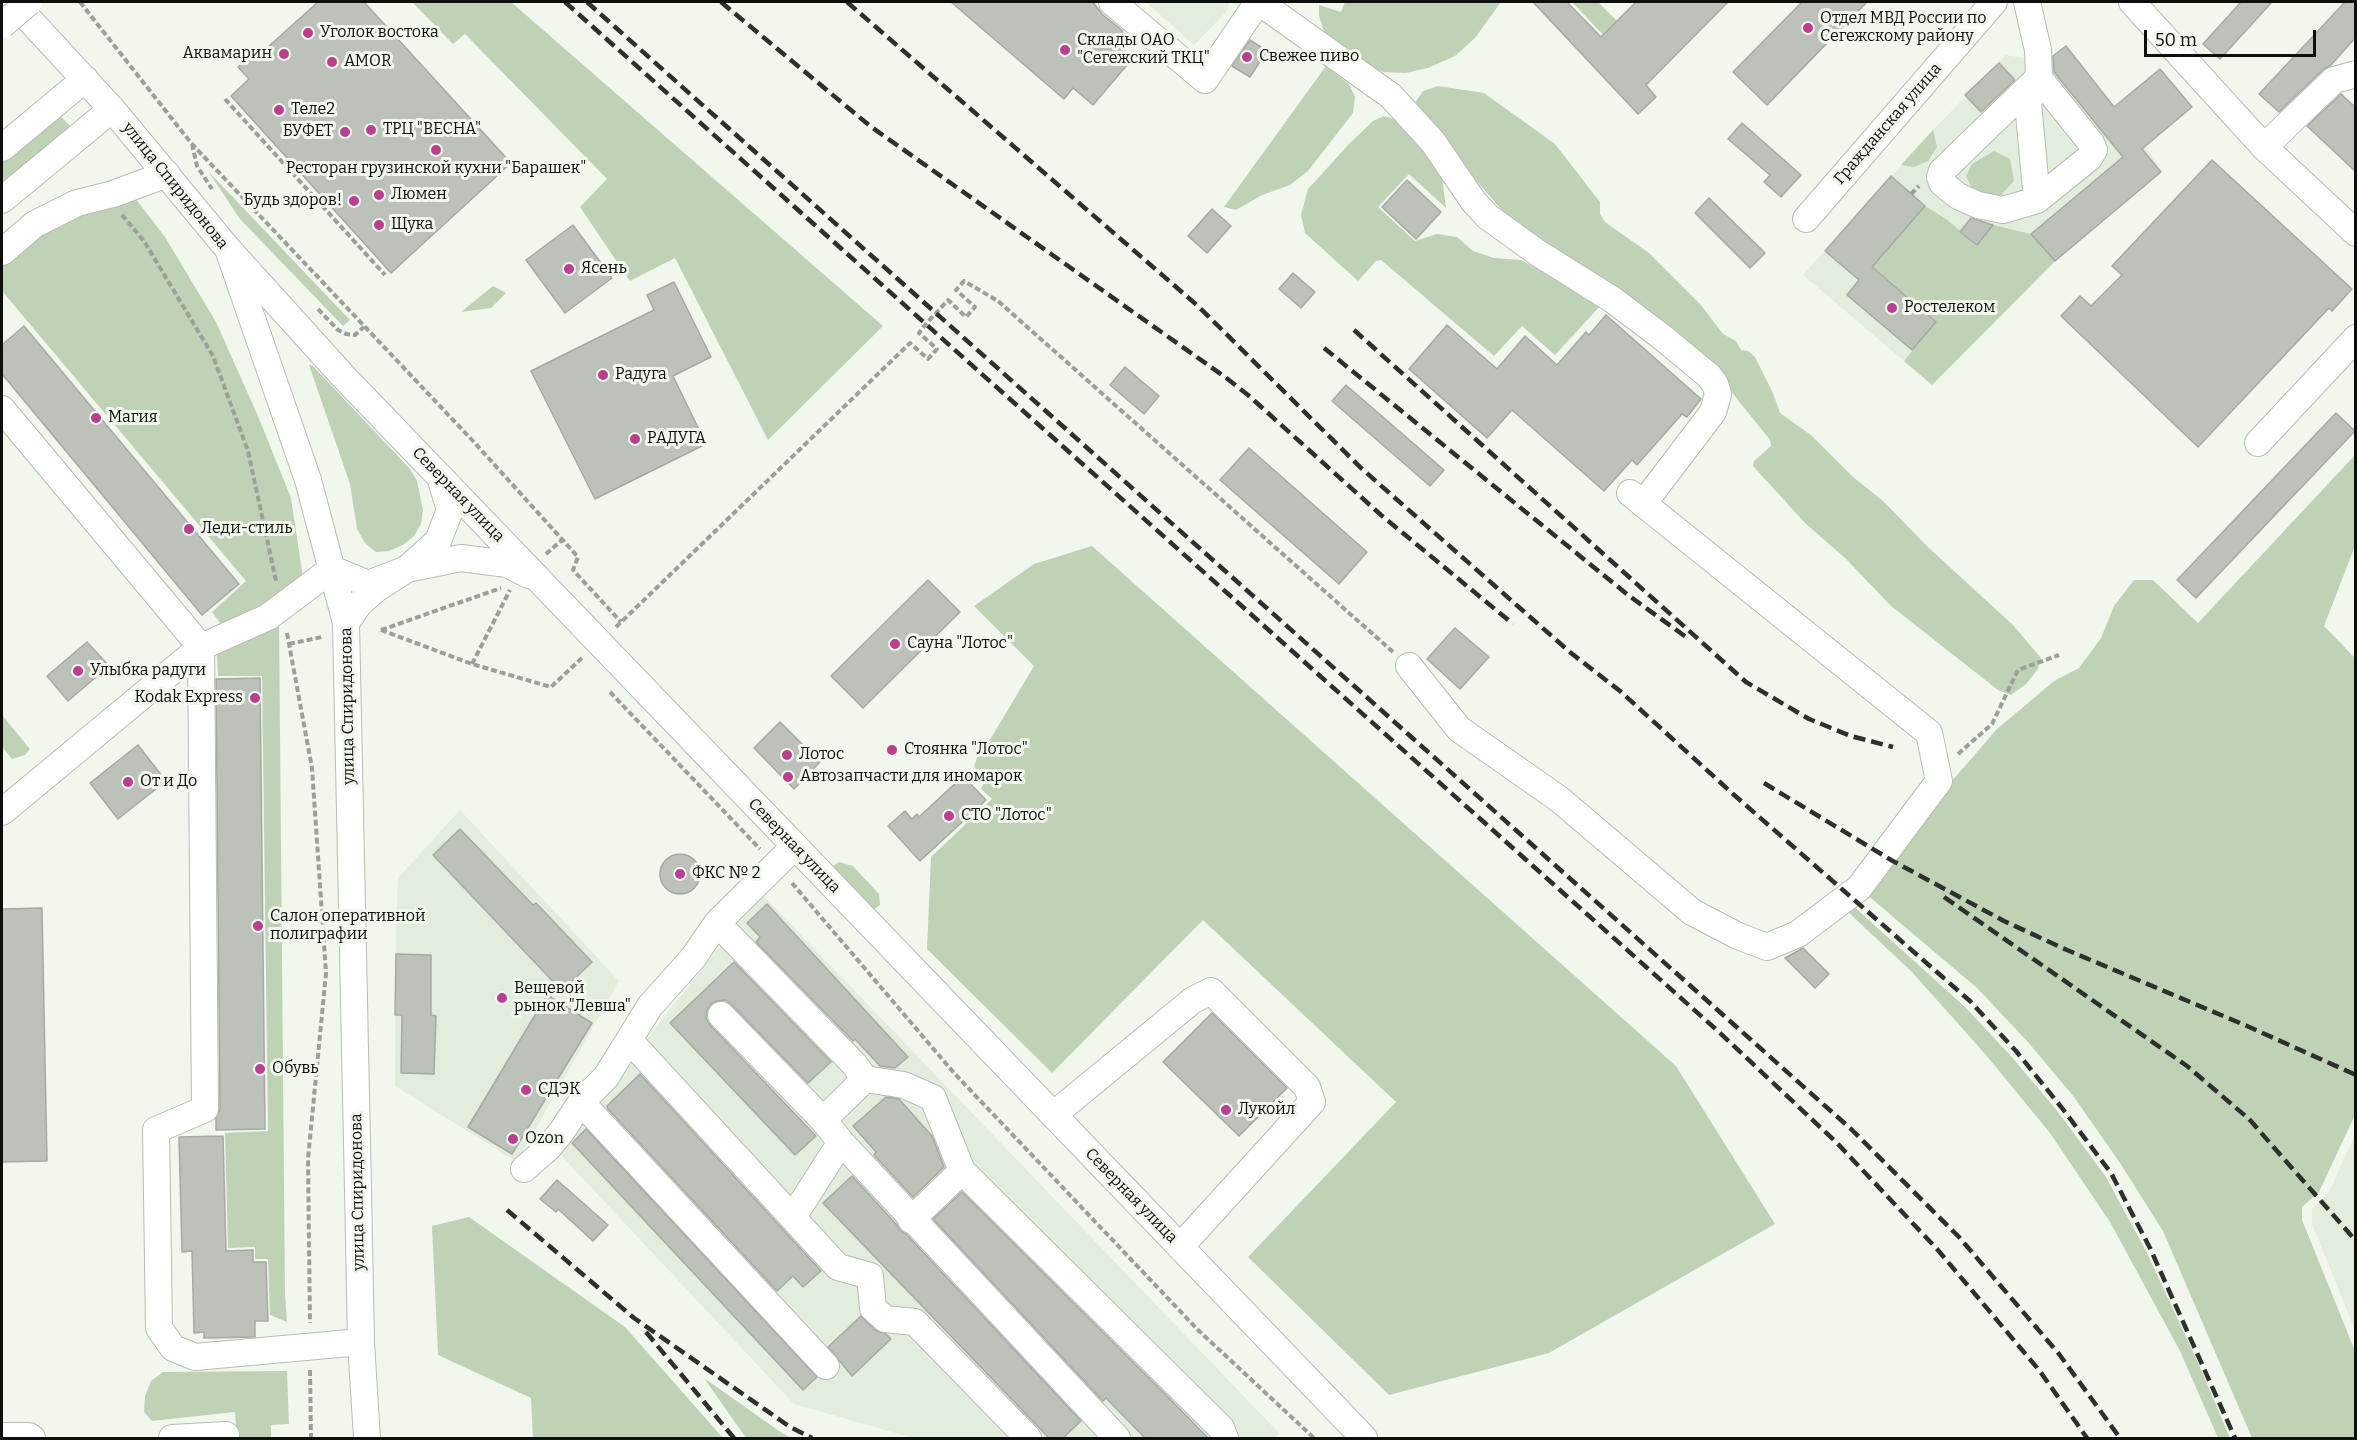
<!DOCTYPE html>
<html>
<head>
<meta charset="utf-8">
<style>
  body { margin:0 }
  #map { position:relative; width:2357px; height:1440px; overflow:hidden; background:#f1f7ed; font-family:Bitter,serif }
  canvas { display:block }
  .frame { position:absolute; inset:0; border:3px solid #0d0f0c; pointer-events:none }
  .scale { position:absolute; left:2144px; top:30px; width:172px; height:27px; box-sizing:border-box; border:3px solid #0d0f0c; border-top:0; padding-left:8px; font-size:18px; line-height:21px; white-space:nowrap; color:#0d0f0c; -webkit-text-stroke:4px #f1f7ed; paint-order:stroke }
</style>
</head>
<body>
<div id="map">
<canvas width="2357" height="1440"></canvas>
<div class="frame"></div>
<div class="scale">50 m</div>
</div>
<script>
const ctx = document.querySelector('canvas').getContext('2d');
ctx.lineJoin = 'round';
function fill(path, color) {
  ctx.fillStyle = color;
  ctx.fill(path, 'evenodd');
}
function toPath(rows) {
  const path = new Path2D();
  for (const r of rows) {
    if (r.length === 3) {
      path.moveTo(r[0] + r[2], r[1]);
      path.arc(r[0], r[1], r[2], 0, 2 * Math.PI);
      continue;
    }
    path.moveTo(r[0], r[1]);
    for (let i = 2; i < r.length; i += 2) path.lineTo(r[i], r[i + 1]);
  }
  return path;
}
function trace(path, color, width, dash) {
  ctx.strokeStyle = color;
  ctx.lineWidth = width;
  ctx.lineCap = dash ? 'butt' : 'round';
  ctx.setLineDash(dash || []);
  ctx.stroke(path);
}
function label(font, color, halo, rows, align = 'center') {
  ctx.font = font + ' Bitter,serif';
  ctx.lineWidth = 6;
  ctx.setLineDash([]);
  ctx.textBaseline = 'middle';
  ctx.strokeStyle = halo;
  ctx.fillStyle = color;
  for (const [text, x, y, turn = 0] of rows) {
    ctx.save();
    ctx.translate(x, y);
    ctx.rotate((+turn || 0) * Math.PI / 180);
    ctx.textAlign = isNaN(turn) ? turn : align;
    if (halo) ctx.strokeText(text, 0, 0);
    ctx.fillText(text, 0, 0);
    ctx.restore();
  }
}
const built = toPath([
  [1146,2,1240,2,1238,6,1230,2,1227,11,1194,45],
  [2066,46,2142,140,2161,172,2055,262,1932,385,1803,275,1933,130,2006,55,2046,62],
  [460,810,619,981,517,1162,395,1086,396,929,398,878],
  [762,894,1279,1433,1275,1438,913,1438,794,1404,557,1151],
  [2355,1134,2356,1330,2355,1330,2312,1224,2312,1209,2329,1192]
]);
const green = toPath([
  [412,2,511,2,883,326,768,440,675,258,630,281,580,207,607,179,465,34,453,44],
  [1345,2,1501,2,1475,38,1455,56,1428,68,1406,73,1383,72,1356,63,1325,34,1319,16,1319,5,1341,12],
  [1572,2,1598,2,1657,61,1644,78],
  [1326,66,1349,84,1355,97,1353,113,1308,171,1290,185,1262,195,1236,210,1224,207],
  [1438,86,1484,93,1555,144,1600,202,1600,214,1605,222,1649,253,1701,305,1723,334,1736,341,1741,350,1748,351,1755,357,1773,393,1780,413,1811,435,1853,477,1883,501,1928,547,2014,626,2041,658,2038,669,2026,684,2011,695,1998,690,1891,606,1846,559,1805,523,1753,466,1754,461,1771,446,1770,440,1718,375,1523,228,1500,208,1460,162,1418,111,1416,101,1423,91],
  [58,113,72,128,2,185,2,160],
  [1384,116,1394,119,1412,132,1441,170,1446,208,1409,174,1378,207,1415,241,1437,234,1457,237,1473,251,1494,258,1521,260,1602,304,1555,355,1522,326,1494,356,1381,260,1376,261,1358,281,1305,233,1301,215,1308,189,1349,144,1373,121],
  [1933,130,1937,147,1928,161,1914,167,1901,165],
  [1994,151,2010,159,2014,181,2001,195,1987,197,1973,190,1966,176,1972,164],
  [208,171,350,320,343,326,240,219],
  [132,194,165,237,216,322,258,416,291,498,304,584,221,624,212,612,246,581,2,291,2,262,41,227],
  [1925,206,1946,219,1977,245,1993,225,2031,234,2055,261,1932,385,1904,361,1936,322,1872,267],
  [493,286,506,293,491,308,461,312],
  [309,365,313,366,410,469,417,481,423,510,421,524,414,536,403,545,389,551,376,552,365,543,357,529,350,484],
  [2355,455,2355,546,2324,626,2355,658,2355,1115,2319,1192,2302,1207,2302,1220,2355,1351,2355,1438,2252,1438,2163,1231,2120,1163,2074,1097,2027,1041,1977,988,1859,888,1997,729,2054,681,2079,668,2101,638,2114,606,2134,580,2153,580,2198,623],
  [1092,546,1676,1066,1775,1224,1549,1353,1389,1395,1248,1257,1396,1102,1203,920,1052,1073,927,949,931,857,992,799,981,789,985,779,974,767,978,754,991,738,1034,666,974,606,1034,564],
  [279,620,285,1294,287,1322,270,1315,268,1259,255,1259,255,1247,228,1248,225,1133,268,1131,262,676,218,676,217,654],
  [2,715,30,749,25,755,12,759,2,747],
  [839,862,853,866,879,894,880,905,872,911,830,868],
  [1839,893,1965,1007,2011,1056,2058,1112,2106,1177,2146,1251,2200,1367,2230,1438,2218,1438,2180,1351,2110,1222,2050,1133,1986,1055,1911,971,1833,898],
  [469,1217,625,1327,723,1438,533,1438,531,1398,438,1355,432,1226],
  [287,1371,289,1424,271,1425,271,1438,237,1438,235,1412,152,1421,144,1412,145,1396,151,1381,163,1372],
  [704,1378,782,1433,791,1438,746,1438]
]);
const building = toPath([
  [318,2,364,2,511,163,391,273,231,96,249,79,238,67,255,53,258,56,318,2],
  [951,2,1093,2,1102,14,1123,31,1114,42,1133,58,1093,105,1073,88,1064,99,951,2],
  [1533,2,1567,2,1601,37,1636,2,1728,2,1646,85,1656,97,1638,114,1533,2],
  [1802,2,1867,2,1767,105,1733,72,1802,2],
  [2241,2,2272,2,2220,59,2203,44,2241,2],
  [2345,2,2355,2,2355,38,2331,65,2324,69,2279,112,2259,94,2345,2],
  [1250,40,1267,51,1250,77,1232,66,1250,40],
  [2066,46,2114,107,2160,69,2192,107,2142,149,2161,172,2055,261,2031,234,2123,157,2054,72,2053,56,2066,46],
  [1999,63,2015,80,1981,112,1965,95,1999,63],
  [2341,94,2355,107,2355,171,2307,126,2341,94],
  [1742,123,1801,175,1781,197,1764,182,1770,175,1728,139,1742,123],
  [2212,160,2352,289,2332,311,2329,308,2198,447,2061,316,2080,296,2091,306,2122,275,2112,266,2212,160],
  [1891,176,1925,206,1872,267,1936,322,1912,350,1847,295,1859,280,1825,251,1891,176],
  [1407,180,1441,212,1416,239,1382,207,1407,180],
  [1709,198,1765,253,1750,268,1695,213,1709,198],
  [1212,209,1231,226,1207,253,1188,236,1212,209],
  [1971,218,1993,225,1977,245,1960,232,1971,218],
  [573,225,612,278,565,313,526,260,573,225],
  [1293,273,1315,292,1301,308,1279,289,1293,273],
  [674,282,711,357,673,376,706,444,595,499,531,371,654,310,647,295,674,282],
  [1606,315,1701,399,1687,417,1682,414,1637,465,1632,460,1604,491,1512,410,1487,438,1409,369,1447,325,1497,369,1525,336,1557,365,1586,332,1589,335,1606,315],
  [24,326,239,584,202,615,2,374,2,345,24,326],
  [1125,367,1159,396,1144,414,1110,385,1125,367],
  [1346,385,1444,470,1430,486,1332,401,1346,385],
  [2336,413,2355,431,2196,598,2177,580,2336,413],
  [1249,448,1367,552,1339,584,1220,480,1249,448],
  [928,580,960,612,863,708,831,676,928,580],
  [1455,628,1489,657,1460,689,1427,659,1455,628],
  [87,642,109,666,68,701,47,676,87,642],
  [260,678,265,1129,216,1130,216,1118,220,1109,216,679,260,678],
  [780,722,820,762,794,789,754,748,780,722],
  [138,745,166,781,118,819,90,783,138,745],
  [963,776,986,800,920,861,888,826,905,811,912,819,917,814,919,817,963,776],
  [460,829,533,905,536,903,592,962,562,991,433,855,460,829],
  [680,874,20],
  [767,904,908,1057,895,1068,880,1066,855,1039,853,1041,756,942,760,937,747,923,767,904],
  [42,908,47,1161,2,1162,2,909,42,908],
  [1803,948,1829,974,1815,988,1785,958,1803,948],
  [396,954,431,955,431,1015,436,1016,434,1074,401,1073,402,1015,395,1015,396,954],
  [734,962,831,1062,808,1083,731,1004,725,1000,717,1001,711,1004,707,1010,706,1018,710,1025,816,1136,795,1155,670,1023,734,962],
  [547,995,592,1023,512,1154,468,1127,547,995],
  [1212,1013,1287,1088,1239,1136,1163,1062,1212,1013],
  [640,1074,821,1271,803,1287,793,1276,777,1291,608,1109,607,1106,640,1074],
  [886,1097,899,1099,932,1136,944,1167,913,1197,874,1155,876,1152,853,1126,886,1097],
  [586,1129,817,1377,803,1390,572,1143,586,1129],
  [223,1136,226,1251,253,1250,253,1262,266,1262,268,1321,255,1321,255,1337,204,1338,204,1332,194,1333,192,1251,182,1252,179,1137,223,1136],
  [852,1176,896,1224,900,1230,906,1234,1081,1421,1063,1438,1049,1438,823,1203,852,1176],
  [557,1180,608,1225,593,1241,558,1209,556,1212,540,1199,557,1180],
  [962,1192,1167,1396,1208,1438,1145,1438,1106,1398,1103,1401,933,1219,962,1192],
  [861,1316,875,1330,886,1334,891,1339,852,1376,828,1347,861,1316]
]);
const path = toPath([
  [80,2,191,143,473,441,578,557,573,570,621,622],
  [225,99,385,275],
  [192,144,197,166,212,189],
  [1911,194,1919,186],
  [122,215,144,241,213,356,248,451,276,581],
  [318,309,338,330,346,334,355,335,364,327],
  [546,554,562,540],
  [616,627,910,343,928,359,937,349,919,333,925,325,948,300,966,317,975,307,956,290,964,281,998,301,1393,652],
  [381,630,472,664,551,687,582,658],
  [381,630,501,588],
  [287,633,312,768,326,973,308,1159,310,1323],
  [289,644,322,637],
  [472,664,510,590],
  [610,692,760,849],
  [1958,754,1992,724,2018,670,2059,655],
  [792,883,954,1073,1198,1330,1314,1438],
  [310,1370,311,1438]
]);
const minor = toPath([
  [13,2,112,109,228,249,308,480,346,623,358,1190,361,1342,367,1438],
  [1112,2,1205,80,1258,2],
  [1259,2,1391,96,1433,142,1474,202,1488,217,1538,253,1613,300,1662,337,1709,376,1715,384,1718,394,1713,412,1643,504],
  [2027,2,2038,50,2039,78,2028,103,2037,200,2089,158,2094,150,2091,143,2039,78],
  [2132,2,2264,147,2356,233],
  [2034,82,1942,171,1940,177,1942,183,1958,196,1978,205,2003,210,2037,200],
  [2264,147,2334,80,2356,74],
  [2,148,85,79],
  [2,200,112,109],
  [1806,219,1994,2],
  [228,249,342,375,1364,1438],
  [2,252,35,224,77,203,113,194,167,174],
  [2,409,201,647,205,1109,156,1130,159,1328,173,1348,195,1357,361,1342],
  [2258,443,2356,338],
  [332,569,368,584,407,569,461,558,507,564,529,575],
  [346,623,359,604,376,589,407,569,438,541,450,510,441,480],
  [1409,666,1459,729,1559,799,1692,912,1738,936,1767,947,1798,934,1859,888,1939,781,1929,733,1630,493],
  [2,812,201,647,268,617,332,569],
  [717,923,854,1064,865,1079,904,1085,933,1098,962,1171,1221,1428,1225,1438],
  [721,1015,823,1120,841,1142,793,1217],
  [630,1041,838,1267,870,1276,873,1308,885,1319,915,1322,1028,1438],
  [581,1102,826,1366],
  [1053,1115,1193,1000,1211,991,1307,1087,1312,1102,1180,1247],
  [823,1120,865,1079],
  [841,1142,1117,1438],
  [524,1169,548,1148,562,1131,581,1102,606,1077,650,1006,693,958,717,923,795,846],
  [911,1220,962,1171],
  [2,1436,29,1436,32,1438],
  [172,1438,226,1435]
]);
const rail = toPath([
  [565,2,1719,1032,1837,1143,1937,1249,2039,1370,2087,1438],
  [587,2,1851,1129,1959,1237,2059,1354,2120,1438],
  [721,2,870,126,1225,377,1248,395,1381,515,1513,624],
  [847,2,1198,306,1361,468,1571,653,1620,691,1733,794,1970,1001,2016,1051,2062,1108,2111,1173,2150,1248,2235,1438],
  [1354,330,1746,682,1809,719,1851,736,1893,747],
  [1324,348,1628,595,1686,637],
  [1764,783,1891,860,2004,921,2067,950,2247,1026,2356,1075],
  [1944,897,2187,1066,2249,1119,2356,1241],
  [507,1210,634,1318,790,1427,812,1438],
  [646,1332,734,1438]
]);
const minorBridge = toPath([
  [2,25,29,2]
]);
const markers = [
  [1808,28,6,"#ba3f90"],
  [308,33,6,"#ba3f90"],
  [1065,50,6,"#ba3f90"],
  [284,54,6,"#ba3f90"],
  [1247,57,6,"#ba3f90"],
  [332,62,6,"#ba3f90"],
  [279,110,6,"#ba3f90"],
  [371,130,6,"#ba3f90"],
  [345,132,6,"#ba3f90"],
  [436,150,6,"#ba3f90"],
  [379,195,6,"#ba3f90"],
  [354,201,6,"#ba3f90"],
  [379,225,6,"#ba3f90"],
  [569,269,6,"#ba3f90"],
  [1892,308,6,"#ba3f90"],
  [603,375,6,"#ba3f90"],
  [96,418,6,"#ba3f90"],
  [635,439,6,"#ba3f90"],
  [189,529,6,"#ba3f90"],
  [895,644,6,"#ba3f90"],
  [78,671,6,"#ba3f90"],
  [255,698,6,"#ba3f90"],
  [892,750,6,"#ba3f90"],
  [787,755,6,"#ba3f90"],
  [788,777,6,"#ba3f90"],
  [128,782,6,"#ba3f90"],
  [949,816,6,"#ba3f90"],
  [680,874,6,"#ba3f90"],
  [258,926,6,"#ba3f90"],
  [502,998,6,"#ba3f90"],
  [260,1069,6,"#ba3f90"],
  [526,1090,6,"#ba3f90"],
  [1226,1110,6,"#ba3f90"],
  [513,1139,6,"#ba3f90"]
];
const poiNames = [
  ["Отдел МВД России по",1820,19],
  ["Сегежскому району",1820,37],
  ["Уголок востока",320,33],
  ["Склады ОАО",1077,41],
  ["\"Сегежский ТКЦ\"",1077,59],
  ["Аквамарин",272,54,"right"],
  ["Свежее пиво",1259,57],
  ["AMOR",344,62],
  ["Теле2",291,110],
  ["ТРЦ \"ВЕСНА\"",383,130],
  ["БУФЕТ",333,132,"right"],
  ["Ресторан грузинской кухни \"Барашек\"",436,169,"center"],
  ["Люмен",391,195],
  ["Будь здоров!",342,201,"right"],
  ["Щука",391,225],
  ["Ясень",581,269],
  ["Ростелеком",1904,308],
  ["Радуга",615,375],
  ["Магия",108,418],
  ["РАДУГА",647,439],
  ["Леди-стиль",201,529],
  ["Сауна \"Лотос\"",907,644],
  ["Улыбка радуги",90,671],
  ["Kodak Express",243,698,"right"],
  ["Стоянка \"Лотос\"",904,750],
  ["Лотос",799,755],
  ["Автозапчасти для иномарок",800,777],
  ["От и До",140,782],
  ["СТО \"Лотос\"",961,816],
  ["ФКС № 2",692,874],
  ["Салон оперативной",270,917],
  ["полиграфии",270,935],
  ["Вещевой",514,989],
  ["рынок \"Левша\"",514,1007],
  ["Обувь",272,1069],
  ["СДЭК",538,1090],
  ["Лукойл",1238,1110],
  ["Ozon",525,1139]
];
const streetNames = [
  ["Гражданская улица",1888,124,-49],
  ["улица Спиридонова",175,186,51],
  ["Северная улица",458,495,46],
  ["улица Спиридонова",348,706,-91],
  ["Северная улица",794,846,46],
  ["улица Спиридонова",358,1192,-91],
  ["Северная улица",1131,1196,46]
];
fill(built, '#e3eddd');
fill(green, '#c0d2b6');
fill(building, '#bcc1b9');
trace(building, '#a5aba2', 1.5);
trace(minor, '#b8bdb5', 28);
trace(path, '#9ba099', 4, [6, 3]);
trace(minor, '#fff', 26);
trace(rail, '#2d302c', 4.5, [12, 6]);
trace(minorBridge, '#b8bdb5', 28, []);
trace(minorBridge, '#fff', 26);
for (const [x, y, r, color] of markers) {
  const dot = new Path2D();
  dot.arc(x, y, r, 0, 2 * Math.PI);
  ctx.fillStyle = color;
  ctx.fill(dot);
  trace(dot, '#f1f7ed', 2);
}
label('16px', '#0d0f0c', '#f1f7ed', poiNames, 'left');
label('16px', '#0d0f0c', '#f1f7ed', streetNames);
</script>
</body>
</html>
